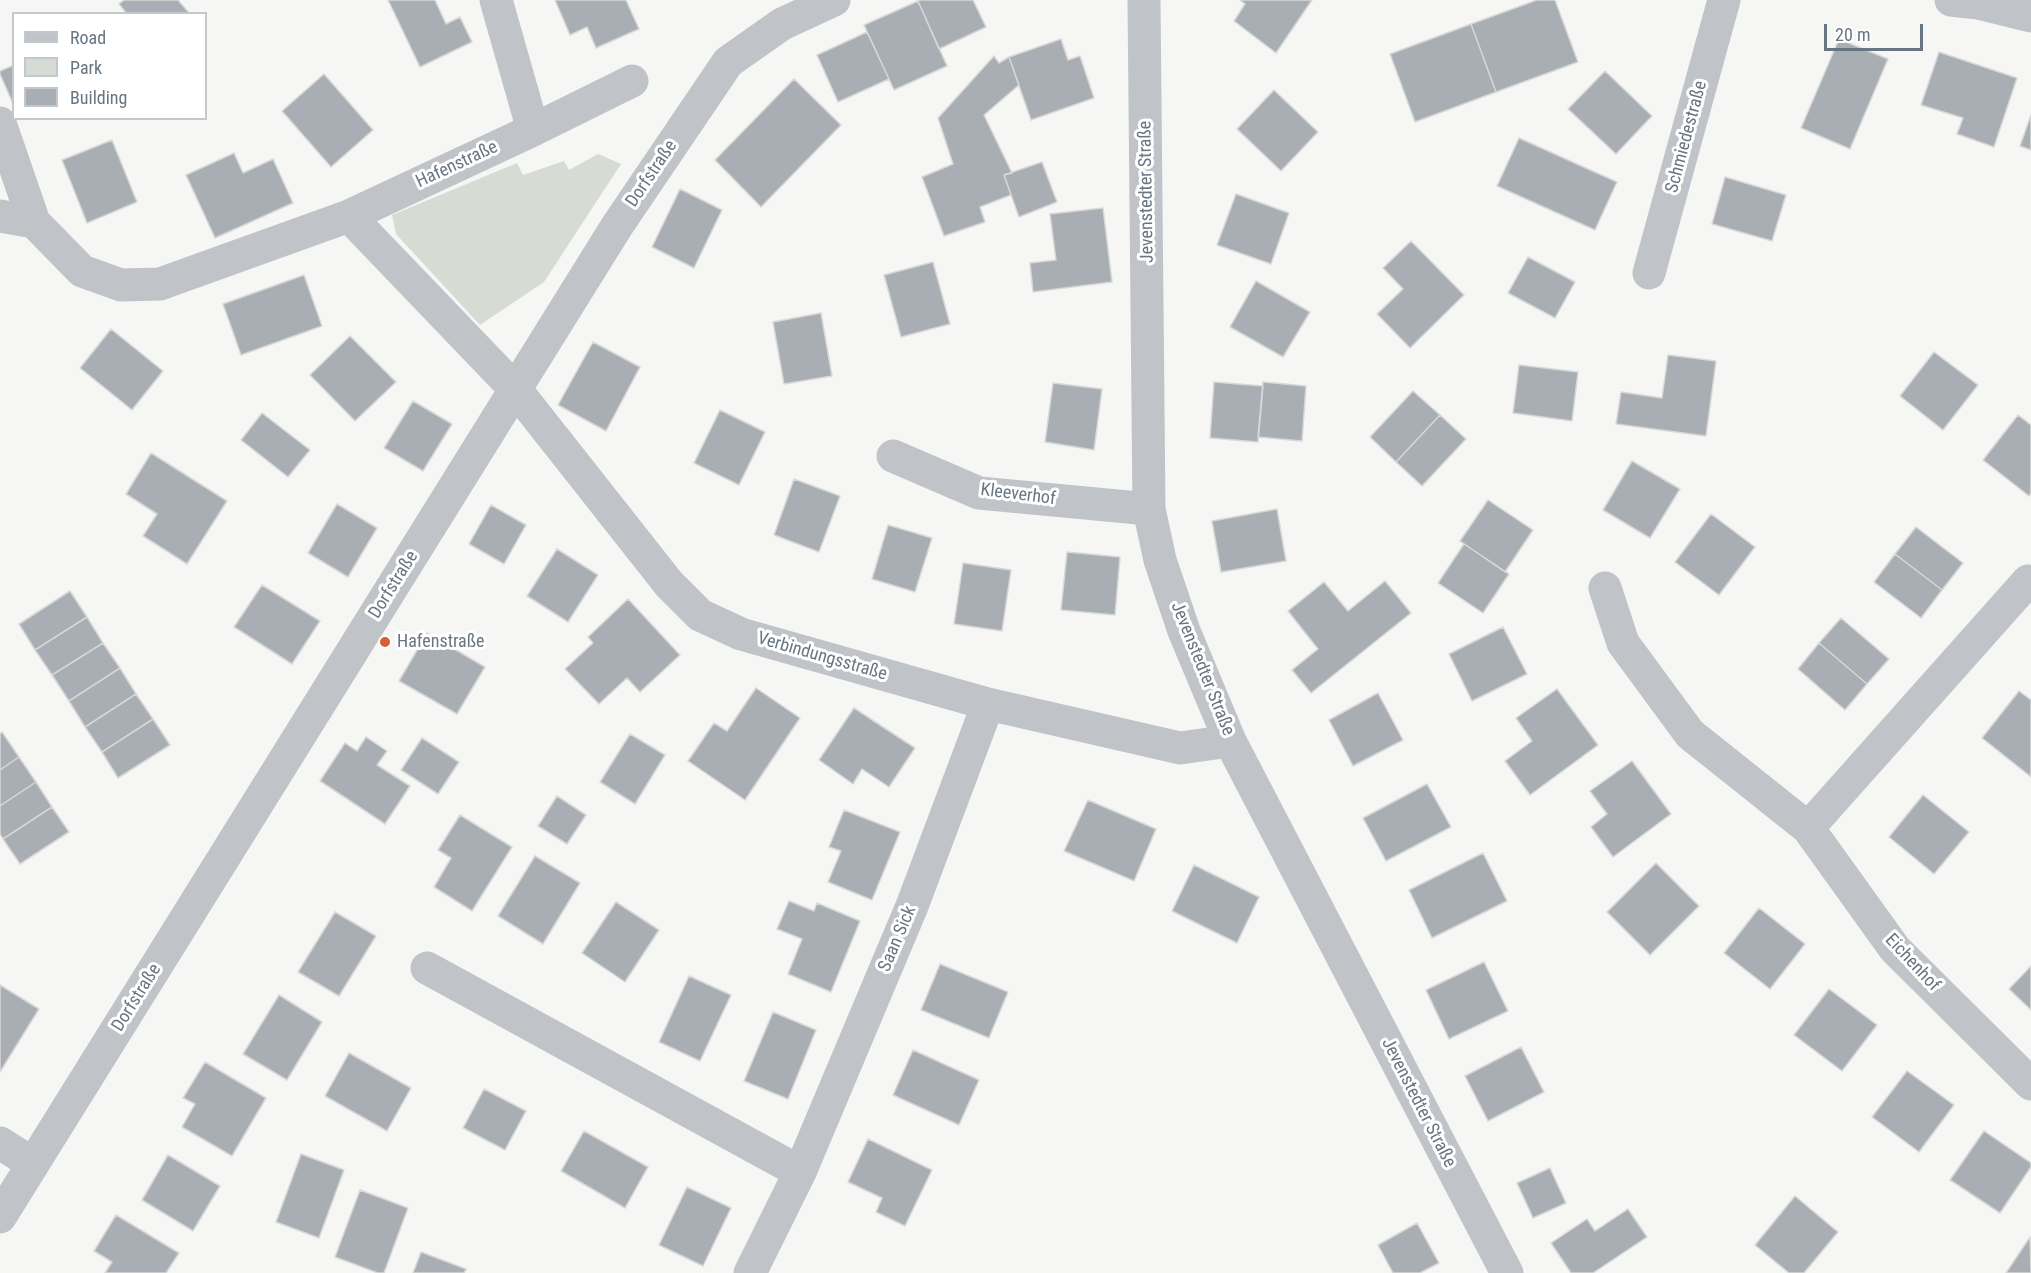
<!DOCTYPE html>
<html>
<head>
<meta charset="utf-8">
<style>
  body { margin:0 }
  #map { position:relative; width:2031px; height:1273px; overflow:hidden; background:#f6f6f4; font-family:"Roboto Condensed",sans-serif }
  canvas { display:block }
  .legend { position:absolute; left:12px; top:12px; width:195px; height:108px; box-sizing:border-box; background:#fff; border:2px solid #c3c8cd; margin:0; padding:8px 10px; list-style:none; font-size:18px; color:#687582 }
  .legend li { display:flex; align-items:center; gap:12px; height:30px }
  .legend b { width:30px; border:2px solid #c3c8cd }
  .scale { position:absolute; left:1824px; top:24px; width:99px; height:27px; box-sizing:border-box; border:3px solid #687582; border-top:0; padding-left:8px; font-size:18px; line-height:21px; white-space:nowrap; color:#687582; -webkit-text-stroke:4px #fff; paint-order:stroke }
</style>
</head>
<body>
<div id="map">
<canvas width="2031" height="1273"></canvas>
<ul class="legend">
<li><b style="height:8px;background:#c0c3c7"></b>Road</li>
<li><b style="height:16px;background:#d6dbd3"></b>Park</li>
<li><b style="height:16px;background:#a8aeb4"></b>Building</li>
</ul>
<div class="scale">20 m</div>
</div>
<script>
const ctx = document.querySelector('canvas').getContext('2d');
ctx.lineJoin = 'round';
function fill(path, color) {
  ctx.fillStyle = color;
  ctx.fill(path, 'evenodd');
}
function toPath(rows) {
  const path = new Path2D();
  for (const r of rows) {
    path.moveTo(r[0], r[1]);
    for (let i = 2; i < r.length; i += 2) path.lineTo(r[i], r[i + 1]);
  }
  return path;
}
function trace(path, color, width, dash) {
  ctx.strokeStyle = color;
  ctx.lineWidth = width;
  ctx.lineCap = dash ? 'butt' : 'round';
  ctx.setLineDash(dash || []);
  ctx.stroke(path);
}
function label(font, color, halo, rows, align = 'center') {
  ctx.font = font + ' "Roboto Condensed",sans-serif';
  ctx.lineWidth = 6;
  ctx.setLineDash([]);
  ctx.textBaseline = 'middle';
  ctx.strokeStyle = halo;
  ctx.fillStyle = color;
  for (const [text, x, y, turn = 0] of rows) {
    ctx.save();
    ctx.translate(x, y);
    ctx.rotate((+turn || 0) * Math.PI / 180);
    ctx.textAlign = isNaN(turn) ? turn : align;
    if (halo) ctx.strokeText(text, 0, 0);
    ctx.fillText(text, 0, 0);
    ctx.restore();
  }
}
const green = toPath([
  [598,154,621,164,544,282,480,325,396,234,392,215,517,163,523,175,564,161,569,170]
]);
const building = toPath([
  [124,0,178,0,190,14,127,14,119,4,124,0],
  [388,0,435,0,446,24,460,17,472,42,420,67,388,0],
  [555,0,626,0,639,29,596,48,587,27,570,35,555,0],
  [920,0,973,0,986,27,939,49,918,1,920,0],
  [1240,0,1312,0,1276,53,1234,21,1245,4,1240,0],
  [1537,0,1555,0,1578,62,1496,92,1471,24,1537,0],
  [918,1,947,66,894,90,864,25,918,1],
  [1471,24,1496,92,1415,122,1390,54,1471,24],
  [867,32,889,79,838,102,817,55,867,32],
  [1061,39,1068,60,1080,56,1094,98,1031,120,1009,57,1061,39],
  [1839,39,1888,59,1850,149,1801,128,1839,39],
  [1939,52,2017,78,1994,147,1957,134,1963,118,1921,105,1939,52],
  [994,56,999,63,1009,57,1019,85,984,115,1012,173,1004,175,1011,195,980,207,985,222,944,236,922,177,953,164,938,118,994,56],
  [14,65,14,106,0,74,0,71,14,65],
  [1605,71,1652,116,1616,154,1568,109,1605,71],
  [324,74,373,130,331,167,282,111,324,74],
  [794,79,841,125,761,207,715,160,794,79],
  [1274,90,1318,132,1281,171,1237,129,1274,90],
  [2031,115,2031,150,2020,146,2031,115],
  [1519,138,1617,182,1595,230,1497,186,1519,138],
  [112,140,137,202,87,223,62,160,112,140],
  [234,153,243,173,273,159,293,203,215,238,186,175,234,153],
  [1042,162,1057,202,1019,217,1004,175,1042,162],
  [1725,177,1786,195,1772,241,1712,224,1725,177],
  [680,189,722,210,694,268,652,247,680,189],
  [1236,194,1289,213,1271,264,1217,245,1236,194],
  [1103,208,1112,282,1033,292,1030,263,1056,260,1050,214,1103,208],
  [1411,241,1464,295,1410,348,1377,314,1403,289,1383,268,1411,241],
  [1528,257,1575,282,1555,318,1508,293,1528,257],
  [933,262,950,324,901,337,884,275,933,262],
  [304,275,322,326,241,355,223,304,304,275],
  [1256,281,1310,312,1283,357,1230,327,1256,281],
  [821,313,832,376,784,384,773,322,821,313],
  [111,329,163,371,132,410,80,368,111,329],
  [350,336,396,382,355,421,310,375,350,336],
  [593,342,640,367,606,431,558,405,593,342],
  [1934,352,1978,385,1943,430,1900,396,1934,352],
  [1668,355,1716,361,1706,436,1616,424,1621,392,1662,398,1668,355],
  [1519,365,1578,372,1572,421,1513,413,1519,365],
  [1214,382,1263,386,1258,442,1210,438,1214,382],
  [1263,382,1306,386,1302,441,1258,437,1263,382],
  [1053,383,1102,389,1094,450,1045,442,1053,383],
  [1413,391,1440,415,1396,462,1370,437,1413,391],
  [413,401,452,424,423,471,384,448,413,401],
  [720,410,765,432,739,485,694,463,720,410],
  [262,413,310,450,288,477,241,440,262,413],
  [1440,415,1466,439,1422,486,1396,462,1440,415],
  [2018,415,2031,425,2031,493,2029,496,1983,460,2018,415],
  [151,453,227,501,187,564,143,536,157,514,126,494,151,453],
  [1632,461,1680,489,1650,538,1603,510,1632,461],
  [794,479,840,496,819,552,774,535,794,479],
  [1488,500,1533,530,1505,572,1460,541,1488,500],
  [337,504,377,528,348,577,308,553,337,504],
  [491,505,526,525,504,564,469,544,491,505],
  [1277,509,1286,561,1221,572,1212,521,1277,509],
  [1711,514,1755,547,1719,595,1675,562,1711,514],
  [888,525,932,538,915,592,872,579,888,525],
  [1916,527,1963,563,1942,590,1895,554,1916,527],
  [1464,544,1509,574,1483,613,1438,583,1464,544],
  [557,549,598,575,568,622,527,596,557,549],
  [1067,552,1120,557,1115,615,1061,610,1067,552],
  [1895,554,1942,590,1921,618,1874,582,1895,554],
  [963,563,1011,570,1002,631,954,624,963,563],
  [1385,581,1411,613,1311,693,1292,670,1318,649,1288,611,1324,582,1348,611,1385,581],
  [262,585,320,621,292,664,234,627,262,585],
  [70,591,87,617,35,650,19,624,70,591],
  [628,599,680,655,640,692,627,678,599,704,565,669,593,643,588,637,628,599],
  [87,617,103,643,52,675,35,650,87,617],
  [1841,618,1889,659,1867,684,1819,643,1841,618],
  [1503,627,1527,674,1472,701,1449,654,1503,627],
  [427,633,485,667,457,714,399,681,427,633],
  [103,643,120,668,69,701,52,675,103,643],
  [1819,643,1867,684,1845,710,1798,669,1819,643],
  [120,668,136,694,85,727,69,701,120,668],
  [756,688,800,718,745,800,688,761,714,723,727,731,756,688],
  [1557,689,1598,745,1530,795,1505,761,1532,741,1516,718,1557,689],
  [2019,691,2031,700,2031,777,1982,738,2019,691],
  [1378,693,1403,740,1353,766,1329,720,1378,693],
  [136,694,153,719,102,752,85,727,136,694],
  [854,708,915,748,889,787,862,769,853,784,819,760,854,708],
  [153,719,170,745,118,778,102,752,153,719],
  [2,732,19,757,0,770,0,734,2,732],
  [630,734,665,755,635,804,600,782,630,734],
  [366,737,387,751,377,765,410,786,385,824,320,781,345,743,357,751,366,737],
  [422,738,459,762,438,794,401,770,422,738],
  [19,757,36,782,0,806,0,770,19,757],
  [1632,761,1671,814,1613,857,1591,827,1607,814,1590,791,1632,761],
  [36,782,52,807,3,839,0,834,0,806,36,782],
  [1427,784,1451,827,1386,861,1363,818,1427,784],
  [1923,795,1969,832,1934,874,1889,837,1923,795],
  [557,796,586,815,567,844,538,826,557,796],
  [1088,800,1156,829,1134,881,1064,851,1088,800],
  [52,807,69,832,20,864,3,839,52,807],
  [844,810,900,832,872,900,828,882,841,851,829,847,844,810],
  [460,815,512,847,472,911,434,887,451,858,438,850,460,815],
  [1483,853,1507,901,1432,938,1409,890,1483,853],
  [535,856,580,883,543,944,498,916,535,856],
  [1656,863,1699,906,1650,955,1607,912,1656,863],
  [1194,865,1259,897,1237,943,1172,911,1194,865],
  [789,901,814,911,817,903,860,921,831,992,788,974,802,939,777,929,789,901],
  [616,902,659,930,625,982,582,953,616,902],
  [1759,908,1805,944,1770,989,1724,953,1759,908],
  [335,912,376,936,339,996,298,972,335,912],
  [1484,962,1508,1011,1449,1039,1426,990,1484,962],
  [940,964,1008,992,989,1038,921,1010,940,964],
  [2031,966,2031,1010,2009,989,2031,966],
  [689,976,731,995,700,1061,659,1042,689,976],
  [0,985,39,1009,0,1072,0,985],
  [1829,989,1877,1025,1842,1071,1794,1035,1829,989],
  [279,995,322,1022,287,1080,243,1054,279,995],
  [773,1012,816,1030,788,1099,744,1081,773,1012],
  [1521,1047,1544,1092,1488,1121,1465,1076,1521,1047],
  [913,1050,979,1080,959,1125,893,1095,913,1050],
  [349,1053,411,1088,387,1131,325,1096,349,1053],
  [205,1062,266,1098,232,1156,182,1127,195,1104,183,1098,205,1062],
  [1907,1071,1954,1105,1919,1152,1872,1117,1907,1071],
  [484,1089,526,1111,505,1150,463,1128,484,1089],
  [584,1131,648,1167,625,1208,561,1171,584,1131],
  [1984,1131,2031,1163,2031,1167,2000,1213,1950,1180,1984,1131],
  [868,1139,932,1170,905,1226,876,1212,882,1198,848,1182,868,1139],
  [301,1154,344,1170,319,1238,276,1222,301,1154],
  [168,1155,220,1186,193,1231,142,1200,168,1155],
  [1550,1168,1566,1203,1533,1218,1517,1183,1550,1168],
  [687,1187,731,1208,703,1266,659,1245,687,1187],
  [360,1190,408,1208,384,1273,378,1273,335,1257,360,1190],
  [1795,1196,1838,1232,1804,1273,1789,1273,1755,1245,1795,1196],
  [1628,1209,1647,1237,1593,1273,1571,1273,1551,1243,1587,1219,1595,1231,1628,1209],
  [116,1215,179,1253,166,1273,105,1273,112,1262,94,1251,116,1215],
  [1417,1223,1439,1263,1420,1273,1393,1273,1378,1245,1417,1223],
  [2030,1237,2031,1273,2006,1273,2030,1237],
  [421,1252,466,1269,464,1273,413,1273,421,1252]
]);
const minor = toPath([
  [1144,0,1149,509,1160,560,1184,631,1230,741,1507,1273],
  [1951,0,1978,3,2031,16],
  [0,123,34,222,82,271,121,285,160,284,349,216,533,130,496,0],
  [533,130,632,81],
  [0,216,34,222],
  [349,216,516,390,669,584,700,615,741,634,988,704,1180,748,1230,741],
  [1649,273,1724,0],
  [893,456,979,493,1149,509],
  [1605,588,1623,643,1690,734,1808,828,1895,949,2031,1084],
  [1808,828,2028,581],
  [427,968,800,1172],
  [0,1143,33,1164],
  [0,1217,617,226,728,62,782,24,834,0],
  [750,1273,800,1172,912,906,988,704]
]);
const markers = [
  [385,642,6,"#d56035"]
];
const streetNames = [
  ["Schmiedestraße",1687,137,-75],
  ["Hafenstraße",457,165,-25],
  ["Dorfstraße",652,174,-56],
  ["Jevenstedter Straße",1147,192,-91],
  ["Kleeverhof",1018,495,7],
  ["Dorfstraße",394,585,-58],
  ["Verbindungsstraße",822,657,16],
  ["Jevenstedter Straße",1202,669,68],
  ["Saan Sick",898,939,-67],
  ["Eichenhof",1912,963,47],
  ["Dorfstraße",137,998,-58],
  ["Jevenstedter Straße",1418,1103,63]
];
const poiNames = [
  ["Hafenstraße",397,642]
];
fill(green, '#d6dbd3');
fill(building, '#a8aeb4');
trace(building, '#d8d8d6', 1.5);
trace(minor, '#c0c3c7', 33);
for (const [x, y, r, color] of markers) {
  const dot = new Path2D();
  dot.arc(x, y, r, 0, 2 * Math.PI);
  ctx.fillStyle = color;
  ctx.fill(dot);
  trace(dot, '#fff', 2);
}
label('18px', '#687582', '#fff', streetNames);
label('18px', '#687582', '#fff', poiNames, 'left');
</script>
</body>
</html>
